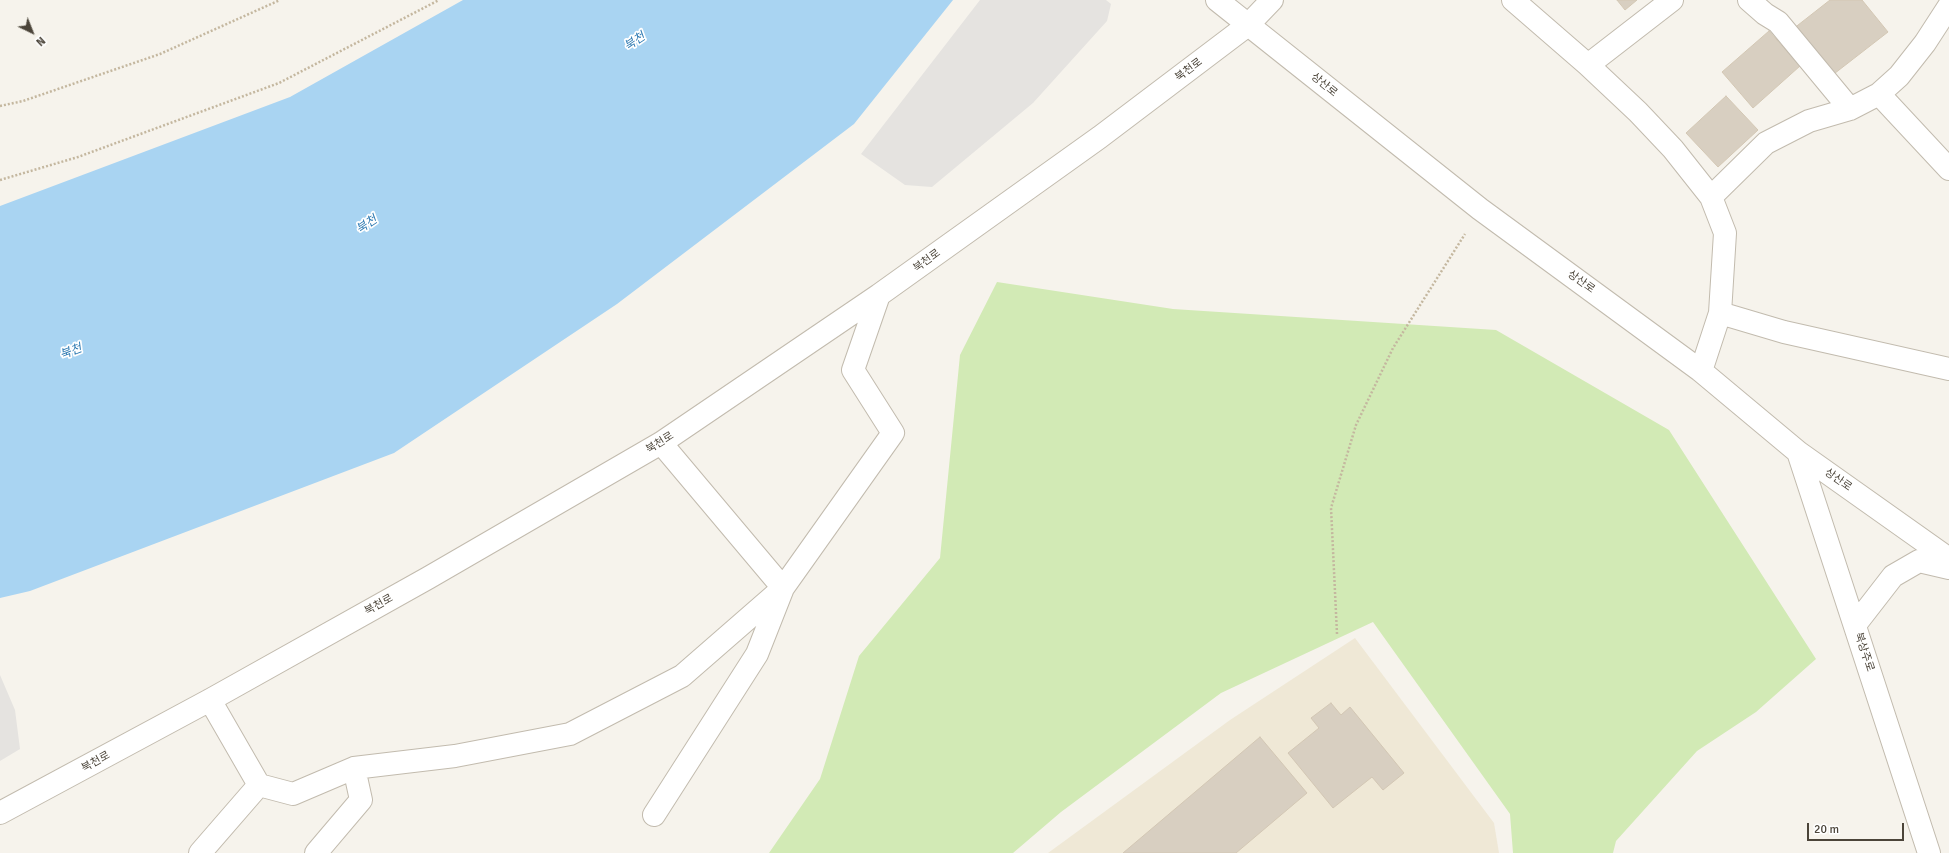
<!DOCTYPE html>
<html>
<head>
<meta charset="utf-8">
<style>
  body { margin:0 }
  #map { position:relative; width:1949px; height:853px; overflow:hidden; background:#f6f3ec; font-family:Signika,sans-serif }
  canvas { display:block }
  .north { position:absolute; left:12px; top:12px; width:40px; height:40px; -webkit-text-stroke:3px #fff; paint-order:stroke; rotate:137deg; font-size:11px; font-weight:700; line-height:16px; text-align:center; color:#4b4439 }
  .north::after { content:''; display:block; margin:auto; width:14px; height:18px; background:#4b4439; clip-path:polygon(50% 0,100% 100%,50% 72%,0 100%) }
  .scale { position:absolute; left:1807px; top:823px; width:97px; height:18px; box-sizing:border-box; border:2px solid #4b4439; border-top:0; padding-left:5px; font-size:12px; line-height:14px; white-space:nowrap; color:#4b4439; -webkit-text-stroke:3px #fff; paint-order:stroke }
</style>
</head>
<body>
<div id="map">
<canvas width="1949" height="853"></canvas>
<div class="north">N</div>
<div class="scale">20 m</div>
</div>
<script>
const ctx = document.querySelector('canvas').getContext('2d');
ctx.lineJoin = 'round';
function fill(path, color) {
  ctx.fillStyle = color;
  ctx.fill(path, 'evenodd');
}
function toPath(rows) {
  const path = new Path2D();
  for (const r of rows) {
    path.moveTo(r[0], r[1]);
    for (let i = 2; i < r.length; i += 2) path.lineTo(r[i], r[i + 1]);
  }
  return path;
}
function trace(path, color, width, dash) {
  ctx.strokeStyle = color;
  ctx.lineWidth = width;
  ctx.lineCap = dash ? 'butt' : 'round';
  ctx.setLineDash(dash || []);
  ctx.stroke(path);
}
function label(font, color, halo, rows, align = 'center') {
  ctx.font = font + ' Signika,"Noto Sans KR",sans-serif';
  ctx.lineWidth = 3.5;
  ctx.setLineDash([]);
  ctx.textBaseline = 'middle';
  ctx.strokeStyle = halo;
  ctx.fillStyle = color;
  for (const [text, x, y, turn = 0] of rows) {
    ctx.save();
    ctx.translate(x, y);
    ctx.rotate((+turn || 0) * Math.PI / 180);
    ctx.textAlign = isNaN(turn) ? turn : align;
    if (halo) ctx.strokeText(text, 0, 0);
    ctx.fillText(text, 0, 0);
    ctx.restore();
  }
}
const education = toPath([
  [1355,638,1494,823,1499,853,1048,853,1230,720]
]);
const green = toPath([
  [997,282,1173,309,1496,330,1669,430,1816,659,1756,712,1697,751,1616,841,1613,853,1513,853,1510,814,1373,622,1221,693,1061,812,1013,853,769,853,820,779,859,656,940,558,960,355]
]);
const parking = toPath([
  [980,0,1106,0,1111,4,1107,21,1033,103,932,187,905,185,861,154],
  [0,675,15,710,20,749,0,761]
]);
const water = toPath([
  [463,0,953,0,854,124,617,304,394,453,30,591,0,598,0,206,290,97]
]);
const building = toPath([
  [1617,0,1637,0,1625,10,1617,0],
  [1830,0,1862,0,1888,32,1830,77,1793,29,1830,0],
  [1769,31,1800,66,1753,108,1722,72,1769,31],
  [1726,96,1758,130,1718,167,1686,133,1726,96],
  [1331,703,1341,715,1350,707,1404,773,1383,790,1372,777,1333,808,1288,753,1319,728,1311,718,1331,703],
  [1260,737,1307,793,1236,853,1123,853,1260,737]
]);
const path = toPath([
  [0,106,23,101,160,54,280,0],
  [0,180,78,157,279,83,439,0],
  [1337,634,1331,508,1356,425,1393,348,1465,234]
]);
const minor = toPath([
  [1217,0,1480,209,1701,371,1798,452,1949,559],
  [1513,0,1588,65,1638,112,1673,149,1711,197],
  [1749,0,1765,14,1778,22,1850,109],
  [1949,6,1925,43,1899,76,1879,94,1850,109,1809,121,1766,143,1711,197,1725,233,1720,313,1784,332,1949,369],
  [1588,65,1672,0],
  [1879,94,1949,169],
  [1701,371,1720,313],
  [1798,452,1929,853],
  [1855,625,1893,576,1919,561,1949,568],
  [210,700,259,785,293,794,354,768,455,756,570,734,682,676,783,588,661,443],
  [0,813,210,700,428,578,661,443,879,295,1100,137,1248,25,1272,0],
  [654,815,757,654,783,588,893,433,853,370,879,295],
  [200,853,259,785],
  [316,853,361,800,354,768]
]);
const streetNames = [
  ["북천로",1189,70,-37],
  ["상산로",1324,85,39],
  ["북천로",927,261,-36],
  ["상산로",1581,282,36],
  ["북천로",660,443,-32],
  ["상산로",1838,480,35],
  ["북천로",379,605,-29],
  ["북상주로",1864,652,72],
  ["북천로",96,762,-29]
];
const waterNames = [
  ["북천",635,42,-34],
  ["북천",367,225,-34],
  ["북천",71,352,-21]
];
fill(education, '#efe8d6');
fill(green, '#d2eab5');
fill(parking, '#e5e3e0');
fill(water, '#a9d4f2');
fill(building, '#d8cfc1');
trace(building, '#d3c7b4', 1);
trace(minor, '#c2bbae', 24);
trace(path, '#c4b79f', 2.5, [2, 2]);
trace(minor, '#fff', 22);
label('11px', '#4b4439', '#fff', streetNames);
label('italic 12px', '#2e7ab2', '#fff', waterNames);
</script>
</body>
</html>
